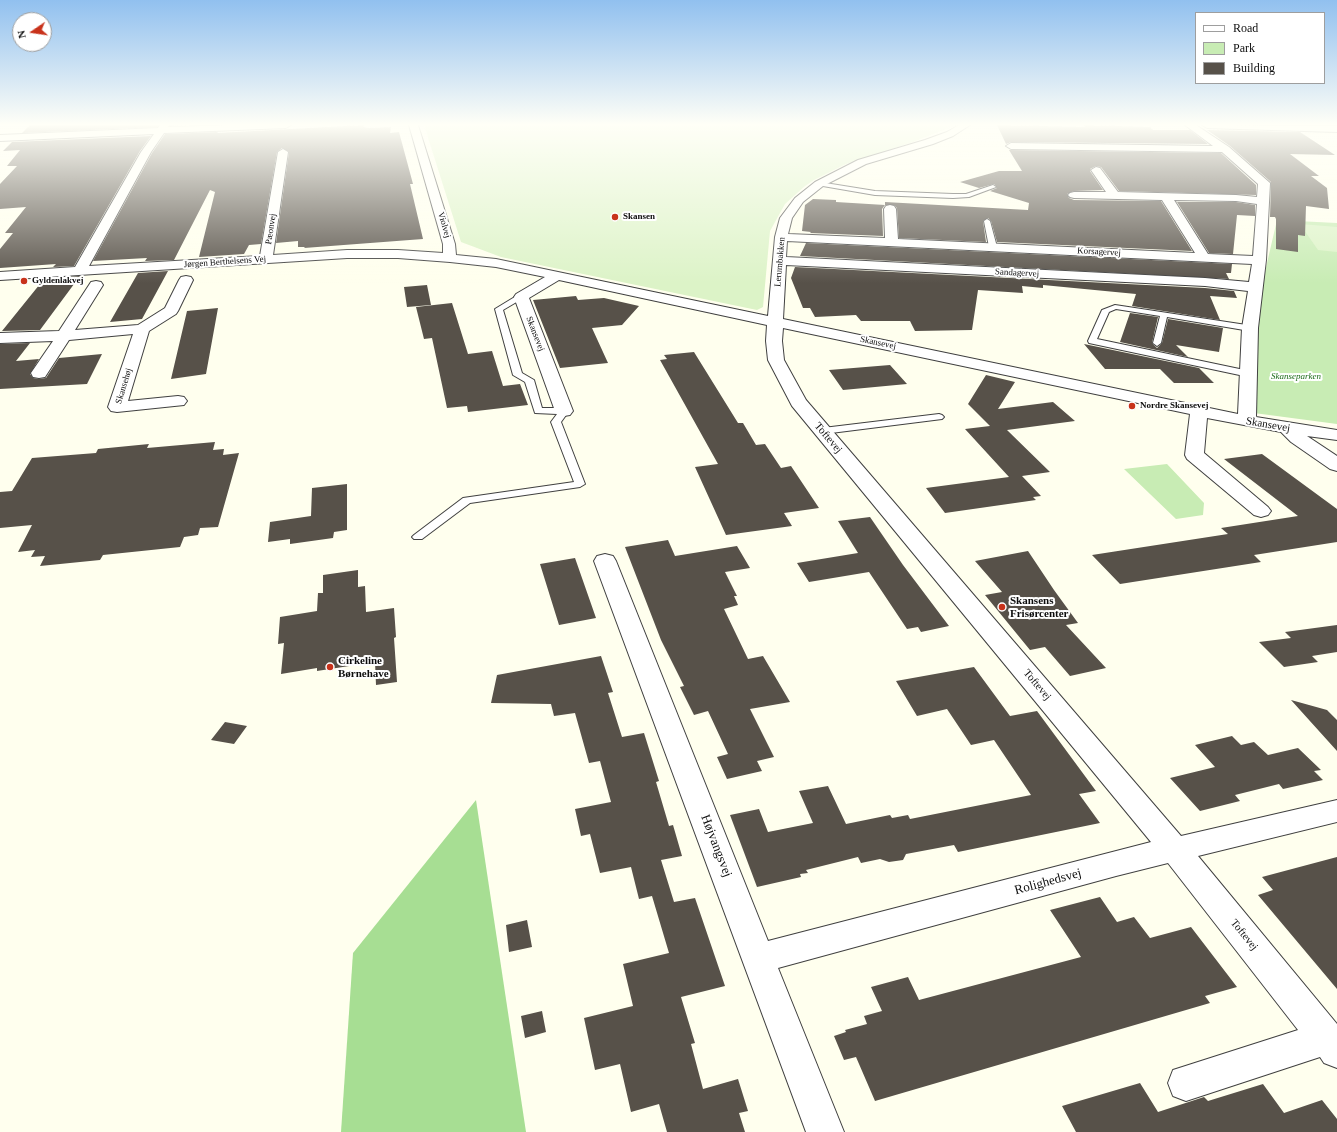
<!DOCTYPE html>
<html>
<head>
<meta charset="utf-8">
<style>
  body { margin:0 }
  #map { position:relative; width:1337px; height:1132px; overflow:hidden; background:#ffe; font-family:"Times New Roman",serif }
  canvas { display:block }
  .legend { position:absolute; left:1195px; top:12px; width:130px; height:72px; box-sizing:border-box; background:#fff; border:1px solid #9e9e9e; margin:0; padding:5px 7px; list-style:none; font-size:12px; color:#0d0d0d }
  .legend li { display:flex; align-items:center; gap:8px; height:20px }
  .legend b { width:20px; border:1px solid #9e9e9e }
  .north { position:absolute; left:12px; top:12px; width:40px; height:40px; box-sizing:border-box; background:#fff; border:1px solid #9e9e9e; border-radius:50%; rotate:257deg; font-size:11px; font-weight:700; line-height:16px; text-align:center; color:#0d0d0d }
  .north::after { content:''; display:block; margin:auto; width:14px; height:18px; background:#c8321b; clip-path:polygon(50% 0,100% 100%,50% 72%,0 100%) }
</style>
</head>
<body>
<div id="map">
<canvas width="1337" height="1132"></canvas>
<ul class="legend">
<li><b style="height:5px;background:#fff"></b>Road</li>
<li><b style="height:11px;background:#c8ecb4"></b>Park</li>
<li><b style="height:11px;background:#575149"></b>Building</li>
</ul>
<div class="north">N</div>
</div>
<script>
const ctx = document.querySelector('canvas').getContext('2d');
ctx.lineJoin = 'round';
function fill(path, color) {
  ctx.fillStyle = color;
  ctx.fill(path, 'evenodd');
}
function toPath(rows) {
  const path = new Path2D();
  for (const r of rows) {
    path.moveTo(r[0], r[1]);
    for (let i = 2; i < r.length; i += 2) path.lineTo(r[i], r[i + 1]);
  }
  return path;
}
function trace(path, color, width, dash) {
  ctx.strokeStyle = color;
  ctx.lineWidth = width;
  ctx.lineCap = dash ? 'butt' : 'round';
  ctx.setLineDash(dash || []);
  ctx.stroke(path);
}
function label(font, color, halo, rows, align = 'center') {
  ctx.font = font + ' "Times New Roman",serif';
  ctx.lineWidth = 4;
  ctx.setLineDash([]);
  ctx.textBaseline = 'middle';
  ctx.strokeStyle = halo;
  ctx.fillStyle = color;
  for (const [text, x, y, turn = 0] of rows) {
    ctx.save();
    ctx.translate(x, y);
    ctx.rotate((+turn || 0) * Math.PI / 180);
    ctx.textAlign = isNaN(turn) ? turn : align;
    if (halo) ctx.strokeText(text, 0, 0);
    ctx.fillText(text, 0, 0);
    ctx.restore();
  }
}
const green = toPath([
  [1277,220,1337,223,1337,424,1254,413,1257,306],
  [1167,464,1204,503,1203,515,1176,519,1124,469]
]);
const forest = toPath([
  [476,800,526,1132,341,1132,353,953]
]);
const pitch = toPath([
  [424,125,953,125,946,129,913,142,846,164,814,180,805,186,785,204,770,231,763,307,757,310,501,257,461,242],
  [1300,224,1337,227,1337,252,1318,250]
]);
const building = toPath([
  [30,125,159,125,157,127,22,133],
  [364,125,363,127,369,128,391,127,390,133,399,132,413,184,410,184,423,239,304,248,305,247,298,247,298,241,276,243,289,152,282,148,277,152,261,244,249,245,244,254,199,257,215,192,210,190,174,260,145,261,147,258,93,261,152,153,165,134,218,132,217,133],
  [997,125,1085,127,1084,125,1150,127,1153,130,1190,130,1208,144,1011,142,1006,144],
  [1207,130,1300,132,1335,155,1290,154,1319,176,1311,176,1327,188,1329,209,1306,206,1305,236,1298,235,1298,252,1276,249,1276,219,1275,217,1270,217,1271,182,1230,146],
  [151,136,140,151,74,266,53,267,56,264,0,268,0,249,13,233,5,233,26,207,0,209,0,184,17,166,7,166,20,150,3,151,12,142],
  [1009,150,1221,153,1256,185,1256,195,1119,191,1101,167,1096,166,1090,169,1090,171,1103,190,1074,191,1067,194,1069,198,1074,200,1161,201,1192,251,997,242,991,221,988,218,983,221,986,242,899,238,897,208,894,205,885,205,885,202,1028,210,1029,203,990,191,997,188,994,184,979,188,960,182,999,171,1022,171],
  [813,199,836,200,836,202,885,205,882,209,883,236,810,233,811,232,802,231,805,205],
  [1177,202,1236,202,1255,205,1255,216,1237,215,1233,254,1209,253],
  [806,243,1232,264,1231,273,1226,273,1229,279,800,256],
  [795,267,1205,288,1234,291,1237,298,1210,296,1220,320,1132,306,1136,294,1043,285,1043,288,1022,286,1023,293,978,290,972,330,915,331,910,321,861,321,856,315,815,317,810,308,803,308,791,278],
  [168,271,142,319,110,322,138,273],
  [80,276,40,330,2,331,44,279],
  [427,285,431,305,407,307,404,287],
  [576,296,578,300,604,298,639,306,622,325,592,328,608,363,560,368,533,300],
  [452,303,468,354,492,351,503,386,520,384,528,405,468,412,467,406,447,408,432,338,424,339,416,307],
  [218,308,206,374,171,379,187,311],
  [1130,313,1158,317,1152,343,1157,348,1162,343,1168,319,1223,328,1219,352,1176,345,1188,357,1120,342],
  [30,343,16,361,39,359,30,374,33,378,39,379,46,378,59,358,102,354,87,384,0,389,0,344],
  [1084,344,1199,368,1214,383,1174,383,1160,369,1105,369],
  [694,352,738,423,743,423,756,445,765,444,781,468,791,466,819,508,784,513,792,526,726,535,695,467,718,464,660,360,667,359,664,355],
  [890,365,907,384,843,390,829,370],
  [986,375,1015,382,998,409,1053,402,1075,421,1007,430,1050,472,1022,476,1041,496,1033,497,1036,500,945,513,926,488,1009,477,965,429,990,426,968,404],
  [215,442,213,450,224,449,223,455,239,453,218,527,200,528,198,535,184,537,180,547,103,555,100,560,40,566,45,556,31,557,35,550,18,552,32,525,0,528,0,492,12,491,32,458,96,453,98,449,149,444,147,448],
  [1262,454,1337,509,1337,542,1254,555,1261,562,1120,584,1092,555,1228,534,1221,528,1298,516,1224,459],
  [347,484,347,530,334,532,333,538,290,544,290,539,268,542,270,522,311,516,312,488],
  [870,517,903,565,949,626,921,632,918,627,907,629,869,572,809,582,797,563,858,553,838,521],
  [668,540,675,556,737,546,750,568,725,572,737,596,734,596,738,605,724,609,748,659,763,656,790,702,750,709,774,757,757,761,762,771,727,779,717,757,728,754,708,711,694,715,680,687,684,686,661,640,625,547],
  [1028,551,1054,590,1078,623,1066,625,1106,668,1070,676,1045,647,1030,650,985,595,1002,592,975,561],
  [575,558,596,618,559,625,540,564],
  [358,570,358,587,365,586,366,612,394,608,396,637,394,638,397,682,376,685,375,662,317,671,317,668,281,674,284,643,278,644,280,617,317,611,318,593,323,593,323,575],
  [1337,625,1337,652,1312,656,1318,662,1284,667,1259,642,1291,638,1285,632],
  [601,656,613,692,608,693,622,737,644,733,659,781,656,782,669,826,673,825,682,856,661,860,674,902,695,898,725,986,681,997,695,1043,691,1044,703,1089,738,1079,748,1111,739,1113,745,1132,667,1132,659,1104,631,1112,620,1064,595,1070,584,1018,633,1006,623,964,669,953,652,896,639,899,631,867,600,873,590,834,581,836,575,809,611,802,600,761,589,763,575,713,554,716,551,704,491,703,497,675],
  [974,667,1010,716,1037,711,1096,791,1079,794,1100,823,958,852,954,845,906,854,903,860,889,862,880,859,861,863,858,857,806,870,808,873,800,874,801,877,757,887,730,815,759,809,768,832,813,823,799,791,828,786,846,824,890,815,892,818,908,815,910,819,1031,795,994,740,971,745,947,709,917,716,896,681],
  [1291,700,1327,710,1337,720,1337,751],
  [225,722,247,726,234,744,211,740],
  [1232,736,1241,745,1254,742,1268,755,1298,748,1321,770,1314,771,1323,780,1283,789,1279,784,1235,795,1240,801,1200,811,1170,778,1215,767,1195,745],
  [1337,857,1337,989,1258,895,1273,890,1262,877],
  [1100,897,1117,922,1134,917,1150,938,1191,927,1237,987,1205,996,1210,1003,875,1101,856,1057,844,1060,834,1036,846,1032,845,1030,867,1024,864,1016,882,1011,871,987,908,977,919,1000,1081,957,1050,910],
  [527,920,532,947,509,952,506,925],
  [542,1011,546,1032,525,1038,521,1016],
  [1140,1083,1158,1112,1204,1097,1208,1101,1263,1084,1284,1113,1322,1100,1337,1119,1337,1132,1076,1132,1062,1106]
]);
const service = toPath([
  [819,182,875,191,953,194,966,194,993,185,996,187,969,197,953,198,875,195,817,185,816,184,819,182],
  [987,219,990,221,997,247,993,249,989,247,984,221,987,219],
  [518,295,524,295,525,297,503,310,522,373,534,380,542,408,564,408,569,411,561,422,585,484,580,487,470,503,422,539,414,539,412,537,414,535,463,498,574,482,551,422,557,414,535,413,525,382,513,375,495,309,518,295],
  [1115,305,1253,326,1254,328,1250,331,1167,317,1161,343,1157,346,1153,343,1160,316,1116,309,1109,312,1097,339,1249,371,1254,374,1249,377,1089,343,1088,341,1102,310,1115,305],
  [939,414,942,415,944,417,942,419,823,434,818,431,823,428,939,414]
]);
const minor = toPath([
  [160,125,169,125,168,127,233,125,291,125,286,128,164,133,151,152,89,266,260,256,278,152,283,149,288,152,273,255,347,250,398,250,443,253,443,244,409,125,418,125,455,244,456,255,496,259,768,316,775,237,780,218,795,198,815,182,858,160,925,140,947,132,959,125,970,125,953,136,933,144,866,164,823,186,803,202,792,218,788,234,885,238,884,209,886,206,890,205,894,206,896,209,898,239,1195,253,1162,200,1074,198,1070,197,1068,195,1070,193,1074,192,1106,192,1091,170,1096,167,1100,168,1118,192,1236,195,1257,197,1258,184,1222,152,1011,149,1006,146,1011,143,1213,146,1185,125,1196,125,1229,147,1270,183,1266,260,1258,328,1256,417,1337,430,1337,440,1307,436,1337,456,1337,471,1330,469,1291,442,1281,432,1207,418,1204,453,1268,507,1271,511,1268,515,1261,517,1254,515,1187,459,1185,455,1190,414,783,328,782,341,784,360,806,400,1181,836,1337,800,1337,822,1198,856,1337,1024,1337,1068,1324,1063,1320,1057,1186,1101,1173,1096,1168,1083,1173,1070,1298,1030,1168,863,1116,876,778,968,844,1132,806,1132,594,561,597,556,605,554,613,556,616,561,768,941,1151,842,792,406,768,360,766,341,767,325,559,280,529,298,573,411,570,415,564,416,558,415,555,411,514,297,516,294,545,277,496,267,450,262,398,258,347,258,0,280,0,272,75,267,141,152,154,134,0,141,0,135,158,128,160,125],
  [1174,200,1236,201,1257,204,1253,256,1208,254,1174,200],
  [787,241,1252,264,1249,282,1205,278,786,257,787,241],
  [786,265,1205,286,1248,291,1242,328,1238,414,783,319,786,265],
  [1202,125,1337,126,1337,132,1207,128,1202,125],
  [186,276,191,277,193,280,178,311,176,314,149,331,128,401,178,396,184,397,187,401,184,405,117,412,111,411,108,407,133,334,69,340,45,377,39,378,33,377,31,373,53,341,0,343,0,333,59,331,91,282,96,281,101,282,103,285,75,330,138,325,165,308,179,280,181,277,186,276]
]);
const markers = [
  [615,217,4,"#c8321b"],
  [24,281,4,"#c8321b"],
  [1132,406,4,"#c8321b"],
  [1002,607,4,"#c8321b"],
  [330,667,4,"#c8321b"]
];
const farPoinames = [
  ["Skansen",623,217],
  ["Gyldenlakvej",32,281],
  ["Nordre Skansevej",1140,406]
];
const farStreetnames = [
  ["Violvej",444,225,74],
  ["Pæonvej",271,229,-81],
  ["Korsagervej",1099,252,3],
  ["Jørgen Berthelsens Vej",225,262,-4],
  ["Lerumbakken",780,262,-85],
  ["Sandagervej",1017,273,3],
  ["Skansevej",535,334,69],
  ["Skansevej",878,343,12],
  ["Skansehøj",124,386,-73]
];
const farParknames = [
  ["Skanseparken",1296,377]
];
const streetNames = [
  ["Skansevej",1268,425,10],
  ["Toftevej",828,438,50],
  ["Toftevej",1037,685,50],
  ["Toftevej",1244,935,51]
];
const poiNames = [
  ["Skansens",1010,601],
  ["Frisørcenter",1010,614],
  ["Cirkeline",338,661],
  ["Børnehave",338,674]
];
const nearStreetnames = [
  ["Højvangsvej",716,846,69],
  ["Rolighedsvej",1048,882,-15]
];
fill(green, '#c8ecb4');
fill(forest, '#a7de93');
fill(pitch, '#dcf3c7');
fill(building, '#575149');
trace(service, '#404040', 2);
trace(minor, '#404040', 2);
fill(service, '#fff');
fill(minor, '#fff');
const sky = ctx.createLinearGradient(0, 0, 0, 283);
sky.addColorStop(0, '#91c0ef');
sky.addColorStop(0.44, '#fffff7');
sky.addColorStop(1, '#fffff700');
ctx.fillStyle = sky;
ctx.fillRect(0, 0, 1337, 283);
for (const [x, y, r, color] of markers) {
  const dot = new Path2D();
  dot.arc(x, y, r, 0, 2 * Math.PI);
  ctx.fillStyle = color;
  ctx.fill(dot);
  trace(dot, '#fff', 1.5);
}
label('bold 9px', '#0d0d0d', '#fff', farPoinames, 'left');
label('9px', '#0d0d0d', '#fff', farStreetnames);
label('italic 9px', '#1b6a19', '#fff', farParknames);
label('11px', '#0d0d0d', '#fff', streetNames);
label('bold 11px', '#0d0d0d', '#fff', poiNames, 'left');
label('13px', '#0d0d0d', '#fff', nearStreetnames);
</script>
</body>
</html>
